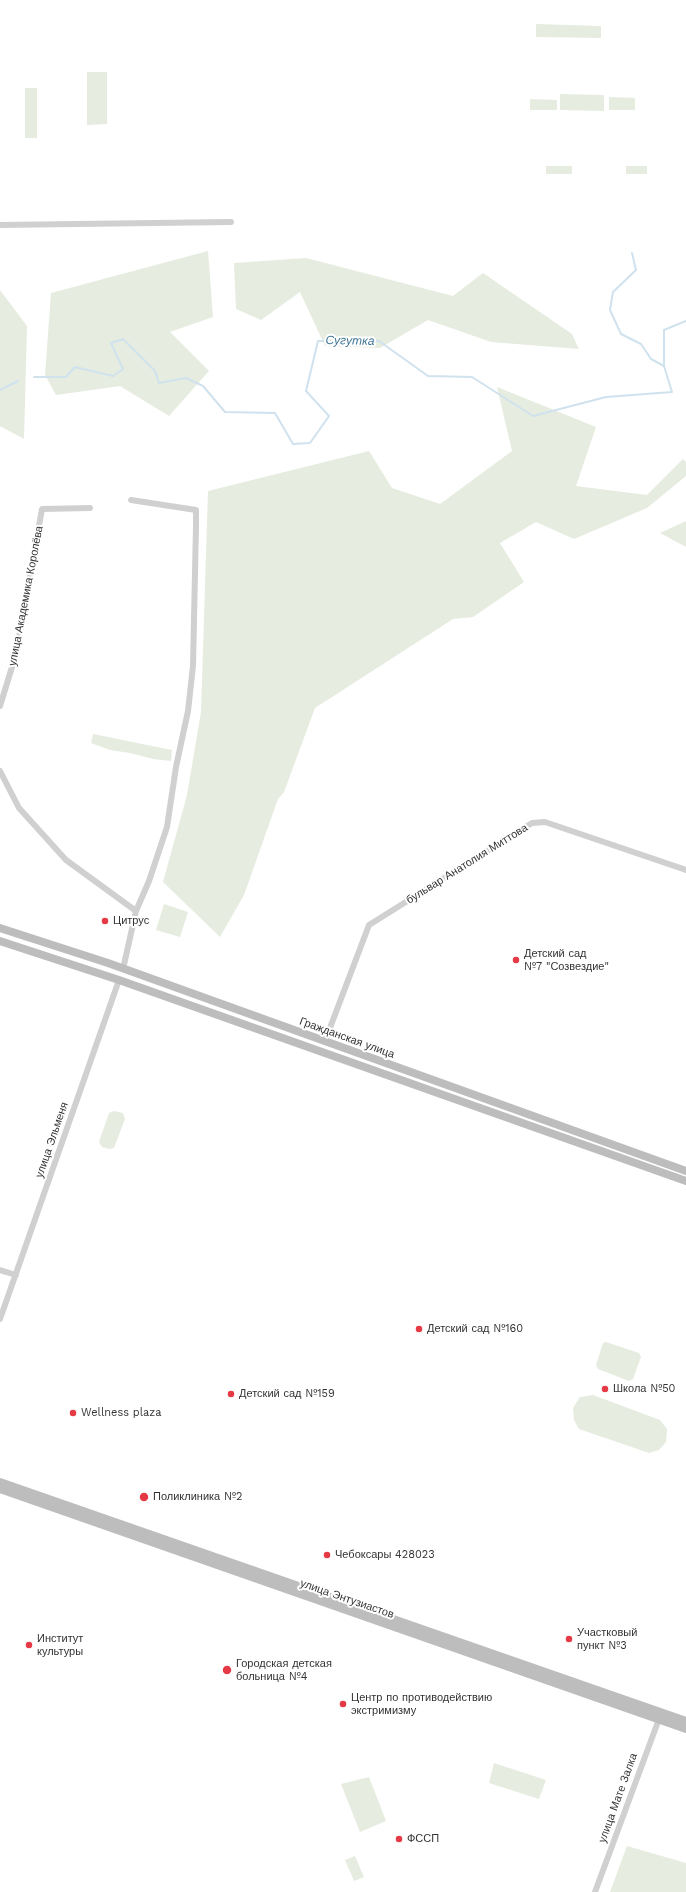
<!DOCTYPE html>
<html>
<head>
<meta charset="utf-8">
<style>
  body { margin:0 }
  canvas { display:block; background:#fff }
</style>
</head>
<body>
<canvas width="686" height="1892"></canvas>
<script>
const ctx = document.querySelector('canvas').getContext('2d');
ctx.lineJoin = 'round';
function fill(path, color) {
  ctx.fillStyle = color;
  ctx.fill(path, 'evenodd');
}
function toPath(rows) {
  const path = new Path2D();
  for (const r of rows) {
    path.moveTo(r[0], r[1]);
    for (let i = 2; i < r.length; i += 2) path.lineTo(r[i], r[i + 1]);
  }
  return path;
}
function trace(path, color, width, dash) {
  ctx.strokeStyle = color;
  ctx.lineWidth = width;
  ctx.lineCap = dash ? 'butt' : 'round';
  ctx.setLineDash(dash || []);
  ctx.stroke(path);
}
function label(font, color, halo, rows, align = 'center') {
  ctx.font = font + ' "Work Sans",sans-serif';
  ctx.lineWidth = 4;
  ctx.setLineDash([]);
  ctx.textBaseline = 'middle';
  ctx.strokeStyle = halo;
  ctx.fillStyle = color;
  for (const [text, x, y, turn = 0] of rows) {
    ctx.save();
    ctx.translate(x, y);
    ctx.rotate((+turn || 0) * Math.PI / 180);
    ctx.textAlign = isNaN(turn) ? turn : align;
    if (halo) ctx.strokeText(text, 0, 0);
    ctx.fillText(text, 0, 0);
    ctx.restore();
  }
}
const green = toPath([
  [536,24,601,26,601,38,536,37],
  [87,72,107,72,107,124,87,125],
  [25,88,37,88,37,138,25,138],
  [560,94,604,95,604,111,560,110],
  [609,97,635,98,635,110,609,110],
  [530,99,557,100,557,110,530,110],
  [546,166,572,166,572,174,546,174],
  [626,166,647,166,647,174,626,174],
  [208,251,213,317,170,332,209,371,169,416,120,386,56,395,45,375,51,293],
  [306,258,453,296,483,273,572,334,579,349,491,342,428,320,380,348,325,346,300,292,261,320,236,309,234,263],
  [0,290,27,326,24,439,0,426],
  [497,387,596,427,576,486,647,495,683,459,686,462,686,476,647,508,574,539,536,522,500,543,524,582,473,617,453,619,315,708,284,792,278,799,244,895,220,937,163,882,187,795,201,712,208,491,369,451,392,488,440,504,512,451],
  [686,521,686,547,660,533],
  [93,734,172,750,171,761,153,759,130,753,110,750,91,743],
  [164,904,188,912,180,937,156,930],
  [114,1111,123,1113,125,1119,114,1148,109,1149,102,1147,99,1142,109,1113],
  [606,1342,639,1353,641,1357,633,1379,629,1381,598,1369,596,1365,603,1343],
  [593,1395,660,1420,667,1429,666,1442,659,1450,649,1453,579,1429,574,1420,573,1408,580,1397],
  [494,1763,546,1780,539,1799,489,1783],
  [369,1777,386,1821,360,1832,341,1784],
  [627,1846,686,1863,686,1892,610,1892],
  [355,1856,364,1877,354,1881,345,1860]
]);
const stream = toPath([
  [632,253,636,270,613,292,610,310,621,334,641,344,651,359,664,366],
  [34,377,66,377,75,367,113,376,123,369,111,343,123,339,155,371,159,383,186,378,203,386,225,412,275,413,293,444,310,443,329,416,306,391,318,341,379,341,428,376,472,377,533,416,606,397,672,392,664,366,664,330,686,321],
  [0,390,18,381]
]);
const street = toPath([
  [0,225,231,222],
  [0,706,16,654,42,509,90,508],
  [0,771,19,808,66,860,136,911],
  [123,969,136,911,149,881,167,827,176,767,188,711,193,666,196,526,196,510,131,500],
  [325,1041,369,925,532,823,545,822,686,870],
  [0,1270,16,1275],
  [0,1319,119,980],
  [595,1892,659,1719]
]);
const secondary = toPath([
  [0,928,108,963,686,1171],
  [0,941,119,980,686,1181],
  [0,1482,686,1721],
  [0,1489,686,1729]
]);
const markers = [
  [105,921,4,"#e63946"],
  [516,960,4,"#e63946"],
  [419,1329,4,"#e63946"],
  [605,1389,4,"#e63946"],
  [231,1394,4,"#e63946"],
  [73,1413,4,"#e63946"],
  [144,1497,5,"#e63946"],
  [327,1555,4,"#e63946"],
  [569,1639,4,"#e63946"],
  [29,1645,4,"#e63946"],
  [227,1670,5,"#e63946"],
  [343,1704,4,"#e63946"],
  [399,1839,4,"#e63946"]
];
const streetNames = [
  ["улица Академика Королёва",26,596,-79],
  ["бульвар Анатолия Миттова",467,864,-32],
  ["Гражданская улица",347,1038,20],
  ["улица Эльменя",52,1140,-71],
  ["улица Энтузиастов",347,1599,19],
  ["улица Мате Залка",618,1798,-70]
];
const poiNames = [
  ["Цитрус",113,921],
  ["Детский сад",524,954],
  ["№7 \"Созвездие\"",524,967],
  ["Детский сад №160",427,1329],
  ["Школа №50",613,1389],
  ["Детский сад №159",239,1394],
  ["Wellness plaza",81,1413],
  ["Поликлиника №2",153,1497],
  ["Чебоксары 428023",335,1555],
  ["Участковый",577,1633],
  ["пункт №3",577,1646],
  ["Институт",37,1639],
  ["культуры",37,1652],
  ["Городская детская",236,1664],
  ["больница №4",236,1677],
  ["Центр по противодействию",351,1698],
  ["экстримизму",351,1711],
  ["ФССП",407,1839]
];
const waterNames = [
  ["Сугутка",350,341,1]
];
fill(green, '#e6ecdf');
trace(stream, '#cfe2ee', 2);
trace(street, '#d0d0d0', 6);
trace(secondary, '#bdbdbd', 8);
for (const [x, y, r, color] of markers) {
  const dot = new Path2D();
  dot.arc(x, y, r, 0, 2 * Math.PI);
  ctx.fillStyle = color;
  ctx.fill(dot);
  trace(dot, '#fff', 1.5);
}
label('11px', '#333', '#fff', streetNames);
label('11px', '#333', '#fff', poiNames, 'left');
label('italic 12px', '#3f7597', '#fff', waterNames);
</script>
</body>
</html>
